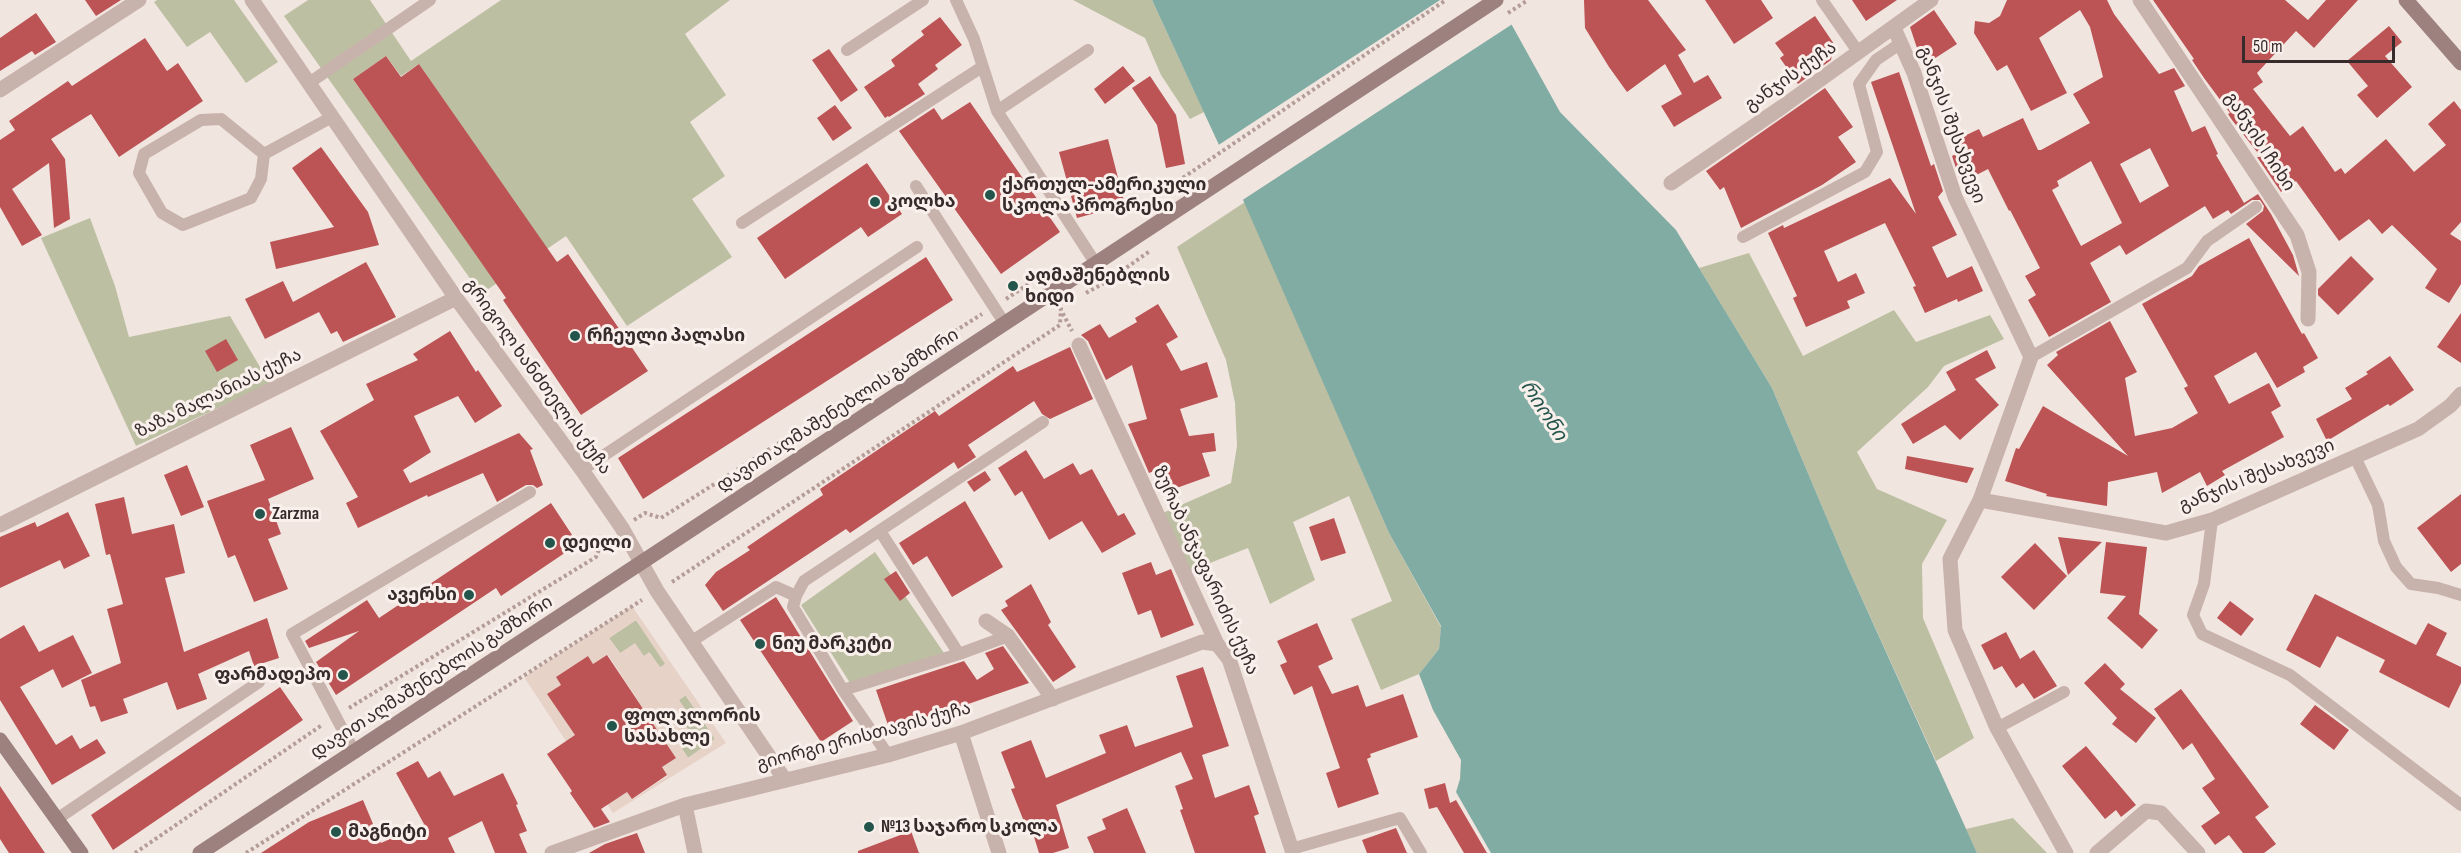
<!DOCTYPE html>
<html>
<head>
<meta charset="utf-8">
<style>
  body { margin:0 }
  #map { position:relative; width:2461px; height:853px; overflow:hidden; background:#f1e5e0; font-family:"Sofia Sans Condensed",sans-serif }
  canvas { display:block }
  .scale { position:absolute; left:2242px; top:36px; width:153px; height:27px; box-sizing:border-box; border:3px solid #372b2b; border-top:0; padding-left:8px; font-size:18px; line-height:21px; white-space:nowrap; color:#372b2b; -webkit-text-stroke:4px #f9f0ec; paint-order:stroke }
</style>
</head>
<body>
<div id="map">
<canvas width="2461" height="853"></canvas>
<div class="scale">50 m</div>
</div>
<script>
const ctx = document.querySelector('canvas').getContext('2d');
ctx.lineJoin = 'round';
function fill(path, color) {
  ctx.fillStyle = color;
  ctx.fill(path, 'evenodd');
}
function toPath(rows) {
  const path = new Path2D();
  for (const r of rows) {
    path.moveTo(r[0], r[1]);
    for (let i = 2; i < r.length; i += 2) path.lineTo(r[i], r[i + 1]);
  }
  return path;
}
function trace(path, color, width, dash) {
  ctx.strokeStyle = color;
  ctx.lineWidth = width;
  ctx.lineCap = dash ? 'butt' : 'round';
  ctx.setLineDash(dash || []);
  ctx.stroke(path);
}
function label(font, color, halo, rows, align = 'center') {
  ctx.font = font + ' "Sofia Sans Condensed","Noto Sans Georgian",sans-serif';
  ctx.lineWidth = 6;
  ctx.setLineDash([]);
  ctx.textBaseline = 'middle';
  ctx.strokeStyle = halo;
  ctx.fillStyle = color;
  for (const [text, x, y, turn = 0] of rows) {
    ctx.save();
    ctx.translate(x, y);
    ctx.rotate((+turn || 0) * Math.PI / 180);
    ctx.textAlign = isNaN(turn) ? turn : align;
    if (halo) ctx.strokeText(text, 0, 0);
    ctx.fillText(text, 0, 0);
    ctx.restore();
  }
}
const green = toPath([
  [157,0,234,0,278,62,246,83,210,32,187,47,154,2],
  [308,0,370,0,411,61,501,0,730,0,685,34,726,95,690,122,725,176,692,199,732,257,627,326,566,236,481,294,284,16],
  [386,56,401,76,419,64,540,239,490,274,353,79],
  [1073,0,1152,0,1204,112,1190,119,1161,75,1145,38],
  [1245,202,1389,533,1441,627,1439,649,1419,674,1381,690,1351,619,1392,601,1349,496,1293,522,1315,580,1270,604,1248,548,1182,574,1156,516,1231,483,1237,446,1235,403,1226,360,1177,247],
  [90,218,115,286,129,337,230,316,270,384,136,446,41,238],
  [1749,253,1803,356,1894,310,1916,342,1990,315,2004,339,1944,366,1928,387,1857,452,1877,489,1947,520,1922,564,1923,618,1974,738,1936,761,1848,568,1772,388,1699,268],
  [875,552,944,653,850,683,801,605],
  [636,620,666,664,660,668,650,653,644,656,620,653,609,638],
  [686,695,715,739,688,758,677,741,690,732,680,718,679,700],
  [2013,818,2047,853,1977,853,1966,829]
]);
const plaza = toPath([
  [632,606,726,743,613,813,524,677],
  [636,620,665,664,660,667,649,652,644,656,635,643,620,653,609,638],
  [608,655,676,758,662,767,667,776,633,799,627,792,617,798,548,694,561,685,556,677,588,656,593,664],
  [685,695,715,739,688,758,677,741,690,732,680,718,688,713,679,700]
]);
const water = toPath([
  [1152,0,1498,0,1560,112,1676,230,1772,388,1848,568,1977,853,1491,853,1456,792,1460,779,1461,760,1433,710,1419,674,1439,649,1441,626,1389,533,1219,145]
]);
const pier = toPath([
  [1440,0,1501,0,1514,23,1241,201,1217,146]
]);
const building = toPath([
  [85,0,121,0,96,16],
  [1584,0,1648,0,1686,50,1678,55,1694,83,1708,75,1722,98,1674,127,1661,106,1682,94,1665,64,1627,92,1609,67,1585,28],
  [1705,0,1761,0,1773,18,1734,44],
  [1852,0,1897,0,1866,21],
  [2007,0,2107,0,2114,14,2159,74,2174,68,2185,86,2174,91,2192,132,2205,126,2218,154,2216,155,2244,203,2258,194,2271,214,2293,255,2299,276,2246,224,2263,211,2264,206,2260,200,2252,200,2231,214,2228,210,2213,219,2205,206,2126,255,2120,245,2090,263,2111,302,2049,337,2028,300,2036,295,2025,276,2040,268,2010,210,2009,211,1988,169,1961,183,1952,156,1963,150,1958,139,1979,129,1983,137,2023,118,2038,150,2041,150,2090,123,2073,94,2103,77,2090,27,2080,10,2039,38,2067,93,2031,111,2007,65,1997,71,1974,33,1975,21,1989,23,2000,16],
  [2150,148,2169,186,2140,203,2120,164],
  [2091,161,2122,223,2081,246,2052,190,2059,186,2057,181],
  [2153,0,2285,0,2308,20,2326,0,2358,0,2314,48,2296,31,2257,73,2263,82,2253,89,2290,136,2303,126,2335,172,2341,168,2345,174,2386,139,2414,172,2446,145,2428,124,2454,101,2461,110,2461,222,2450,234,2461,241,2461,284,2449,303,2425,288,2437,269,2392,225,2382,234,2369,219,2339,241,2296,181,2281,192,2257,157,2261,157,2232,120,2228,114,2230,113,2204,78,2192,60,2194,59],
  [1934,10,1957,44,1923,66,1910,27],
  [36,13,56,42,35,55,32,51,0,71,0,38],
  [1815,16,1834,44,1831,60,1798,84,1780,58,1784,55,1775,43],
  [940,17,962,45,935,65,938,69,918,84,925,94,889,117,888,116,885,118,864,87,895,66,891,60,924,35,921,31],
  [2389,26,2402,42,2385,56,2412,87,2377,118,2357,95,2368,86,2347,61],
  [145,38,167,71,178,63,203,101,119,157,91,114,51,139,65,159,70,219,54,228,49,163,12,189,42,235,22,246,0,207,0,140,15,130,9,121,68,81,72,86],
  [829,49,858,90,841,102,812,60],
  [386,56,401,77,419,64,557,262,568,254,648,371,581,415,503,300,506,298,353,79],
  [1123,66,1135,81,1105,104,1094,89],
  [1899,72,1931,166,1934,164,1943,191,1938,197,1957,235,1932,247,1947,278,1972,266,1983,291,1958,302,1957,299,1925,313,1913,287,1916,286,1885,223,1824,251,1838,282,1856,273,1865,293,1847,301,1850,308,1806,327,1793,298,1797,296,1768,233,1783,225,1784,228,1890,178,1916,214,1871,82],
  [1150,76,1176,115,1185,164,1166,168,1157,125,1132,88],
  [1825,88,1853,127,1838,137,1856,162,1822,185,1741,228,1724,187,1720,190,1706,171],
  [970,102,1060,232,1001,274,899,131,934,108,942,120],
  [835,105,852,128,833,141,817,118],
  [1108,139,1125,205,1077,218,1059,152],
  [321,147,368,212,379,245,276,269,270,242,334,227,292,168],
  [867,163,902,214,868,237,861,227,785,279,757,238],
  [2249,238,2302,334,2304,333,2318,358,2303,367,2305,372,2277,388,2256,352,2214,376,2229,404,2269,383,2281,406,2271,412,2284,437,2222,471,2225,475,2207,486,2200,472,2162,493,2157,472,2108,482,2107,506,2046,496,2047,494,2005,481,2016,448,2019,449,2043,406,2128,456,2047,365,2058,355,2056,352,2110,321,2137,372,2125,378,2135,436,2172,428,2198,413,2184,388,2188,386,2142,304,2192,276,2199,266],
  [2351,256,2374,279,2338,315,2318,295,2318,289],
  [926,257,953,300,643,499,618,458],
  [366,262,396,317,343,342,337,331,331,334,319,312,265,339,245,299,283,281,293,302],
  [1158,304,1178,337,1166,344,1181,371,1207,362,1218,397,1180,409,1189,436,1214,433,1216,451,1202,453,1210,476,1171,490,1162,468,1149,473,1128,424,1147,419,1132,365,1106,380,1088,341,1081,335,1100,324,1109,338,1137,322,1135,318],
  [2461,313,2461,363,2437,347],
  [450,331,476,372,478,370,502,406,475,423,458,396,414,416,431,452,403,470,410,483,519,433,533,449,530,450,543,485,537,488,533,485,526,485,497,502,483,473,428,497,427,495,358,528,346,503,358,497,320,431,374,400,366,384,418,360,413,354],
  [226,339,238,360,217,372,205,351],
  [1070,347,1093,399,1050,419,1042,414,1034,401,968,445,976,457,958,469,954,462,850,533,846,529,723,611,705,585,716,572,750,550,747,547,823,495,820,489,935,411,939,416,1013,366,1017,372],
  [1987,350,1996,368,1975,379,1999,405,1960,440,1945,425,1913,444,1901,424,1956,390,1946,372],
  [2390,356,2414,390,2390,406,2388,404,2327,441,2316,419,2352,399,2345,388,2368,374,2366,372],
  [291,427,314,479,268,499,281,534,268,539,288,589,254,602,235,555,228,558,207,501,265,480,250,445],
  [1026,450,1044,479,1073,463,1080,475,1092,469,1118,516,1124,513,1136,534,1102,553,1082,521,1049,540,1022,491,1015,496,998,468],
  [1907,456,1974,468,1967,483,1905,469],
  [187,465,204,507,181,516,164,475],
  [985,471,991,480,974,492,967,482],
  [2461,494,2461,564,2451,572,2417,528],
  [124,497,132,534,174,524,185,573,165,578,184,652,267,618,279,658,254,666,249,651,198,674,207,699,177,710,167,682,123,699,128,713,101,722,95,706,90,707,81,680,121,663,107,609,123,604,110,554,106,555,95,504],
  [965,501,1003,567,952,597,927,556,913,565,899,543],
  [551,503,578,544,501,596,496,588,336,695,316,662,359,631,309,648,305,641,367,600,379,618],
  [68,512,90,556,64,569,60,560,0,588,0,537,35,522,37,527],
  [1334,518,1346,553,1321,561,1309,527],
  [2058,537,2102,542,2068,575],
  [2106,542,2147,547,2139,614,2158,630,2142,649,2107,618,2126,596,2100,593],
  [2035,543,2067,576,2034,610,2001,577],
  [1151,562,1156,575,1171,569,1194,625,1161,638,1151,610,1138,615,1122,573],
  [896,571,910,593,900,601,884,579],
  [1031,584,1051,622,1048,625,1076,667,1053,682,1001,610,1008,606,1005,601],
  [2315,594,2416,645,2428,623,2447,633,2436,655,2461,667,2461,683,2449,708,2379,672,2385,660,2337,636,2320,668,2286,650],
  [776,597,853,721,821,742,740,620],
  [2230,601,2254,619,2241,636,2217,618],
  [1317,623,1333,659,1318,666,1332,694,1358,685,1366,707,1403,694,1418,737,1370,754,1371,757,1367,759,1379,794,1338,808,1326,773,1340,768,1312,686,1294,695,1280,665,1287,662,1277,641],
  [24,625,39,652,73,635,92,673,62,688,53,669,20,687,56,745,72,735,80,749,97,739,106,753,52,785,0,700,0,639],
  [2006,632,2020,659,2034,650,2057,686,2034,699,2023,683,2016,688,2002,666,1994,670,1981,645],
  [1003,646,1029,683,890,731,876,690,964,661,977,680,994,669,985,653],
  [607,655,676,758,662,767,667,775,632,799,627,792,601,809,610,822,594,828,570,793,572,791,547,754,575,735,547,694,561,685,556,677,588,656,593,664],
  [2105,663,2125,684,2120,689,2156,718,2136,743,2112,724,2117,718,2084,683],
  [1203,667,1229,746,1202,755,1215,798,1249,785,1259,814,1254,816,1266,853,1195,853,1180,810,1183,809,1175,786,1193,779,1181,752,1056,805,1069,848,1053,853,1039,853,1031,827,1027,829,1011,789,1015,788,1001,752,1031,740,1046,778,1106,753,1099,735,1127,725,1135,747,1193,727,1176,676],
  [280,687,303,720,113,850,91,815],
  [2181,689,2269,807,2255,817,2276,844,2264,853,2243,853,2229,835,2215,845,2201,826,2220,813,2202,788,2215,779,2192,743,2183,750,2154,709],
  [2315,705,2349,730,2334,750,2300,724],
  [2086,746,2136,805,2121,817,2116,810,2105,819,2062,766],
  [418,761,428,778,440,771,454,796,503,773,518,804,516,805,527,831,519,834,527,853,495,853,482,821,448,838,455,853,261,853,309,822,363,800,381,843,424,824,396,773],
  [1445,783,1450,803,1456,800,1487,853,1464,853,1437,807,1429,809,1424,789],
  [0,786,22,819,45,853,9,853,0,839],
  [1127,808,1146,853,1094,853,1087,837,1106,829,1102,819],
  [1396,828,1407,853,1367,853,1362,840],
  [911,831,919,853,858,853,858,851],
  [637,833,645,853,589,853,605,844]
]);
const path = toPath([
  [1508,13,1528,0],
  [1141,211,1150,200,1446,0],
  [1086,293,1106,282,1150,251],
  [1006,299,1045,273],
  [1060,308,1072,331],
  [634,520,645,513,661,518,982,314],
  [672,582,1060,325,1061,307],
  [349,708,596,557,602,542,608,538],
  [135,853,322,725],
  [246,853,642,600]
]);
const service = toPath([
  [956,0,974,39,997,111,1096,264],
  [1822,0,1859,53],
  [847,50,923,0],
  [309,83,430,0],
  [997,111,1088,50],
  [221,119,264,154,261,179,251,198,183,225,162,213,139,173,144,154,201,120,221,119],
  [264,154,332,117],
  [916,186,1005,324],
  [742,223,982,67],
  [1743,237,1865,172,1877,152,1859,84,1876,60,1901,43],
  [2031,357,2187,268,2207,241,2256,207],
  [2355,457,2378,505,2384,541,2396,567,2411,584,2438,588,2461,595],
  [582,470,917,247],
  [2212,520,2204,584,2193,615,2202,634,2290,675,2461,805],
  [880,531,959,654,1008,636],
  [692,641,776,587,796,596],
  [843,690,959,654],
  [1997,728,2064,692],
  [355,753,292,634,530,492],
  [888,755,843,690,793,607,796,596,804,581,1043,422],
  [57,819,259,682],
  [1291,849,1400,818,1421,853]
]);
const minor = toPath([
  [252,0,456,298,582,470,622,528,657,591,785,780],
  [2140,0,2297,235,2309,272,2308,319],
  [1894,28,1914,73,1955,197,2031,357,1980,500,1950,559,1955,630,1997,728,2066,853],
  [0,90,139,0],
  [1671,183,1782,107,1931,0],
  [1079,345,1217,644,1229,659,1293,853],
  [1980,500,2166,533,2212,520,2418,429,2450,406,2461,394],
  [0,525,456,298],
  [986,621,1008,636,1053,699],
  [961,733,999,853],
  [685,805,695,853],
  [552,853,685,805,888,755,961,733,1202,642,1217,644],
  [2097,853,2146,811,2161,813,2198,853]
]);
const secondary = toPath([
  [2406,0,2461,63],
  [0,740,81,853],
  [200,853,1496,0]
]);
const markers = [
  [990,195,6,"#23554c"],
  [875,202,6,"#23554c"],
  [1013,286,6,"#23554c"],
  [575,336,6,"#23554c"],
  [260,514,6,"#23554c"],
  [550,543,6,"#23554c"],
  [469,595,6,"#23554c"],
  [760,644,6,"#23554c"],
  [343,675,6,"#23554c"],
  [612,726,6,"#23554c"],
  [869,827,6,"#23554c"],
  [336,832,6,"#23554c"]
];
const streetNames = [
  ["განჯის ქუჩა",1791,77,-35],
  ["განჯის I შესახვევი",1951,125,70],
  ["განჯის I ჩიხი",2259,142,57],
  ["გრიგოლ ხანძთელის ქუჩა",537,377,54],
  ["ზაზა მალანიას ქუჩა",219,394,-26],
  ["დავით აღმაშენებლის გამზირი",838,411,-33],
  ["განჯის I შესახვევი",2257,476,-22],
  ["ზურაბ ანჯაფარიძის ქუჩა",1205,571,65],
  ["დავით აღმაშენებლის გამზირი",432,678,-33],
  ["გიორგი ერისთავის ქუჩა",864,737,-15]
];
const poiNames = [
  ["ქართულ-ამერიკული",1002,185],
  ["სკოლა პროგრესი",1002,206],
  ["კოლხა",887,202],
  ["აღმაშენებლის",1025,276],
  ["ხიდი",1025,297],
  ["რჩეული პალასი",587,336],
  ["Zarzma",272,514],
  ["დეილი",562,543],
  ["ავერსი",457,595,"right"],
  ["ნიუ მარკეტი",772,644],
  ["ფარმადეპო",331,675,"right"],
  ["ფოლკლორის",624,716],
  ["სასახლე",624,737],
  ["№13 საჯარო სკოლა",881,827],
  ["მაგნიტი",348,832]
];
const waterNames = [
  ["რიონი",1543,411,57]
];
fill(green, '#bcbfa1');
fill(plaza, '#e7d2c8');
fill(water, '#81aca3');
fill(pier, '#f1e5e0');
fill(building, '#bc5354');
trace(path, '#b49c97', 4, [3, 3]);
trace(service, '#c8b2ac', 12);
trace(minor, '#c8b2ac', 15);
trace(secondary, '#9c817e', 15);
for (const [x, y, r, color] of markers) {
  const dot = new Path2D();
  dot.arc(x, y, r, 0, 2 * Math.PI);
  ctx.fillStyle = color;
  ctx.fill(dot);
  trace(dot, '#f9f0ec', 2);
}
label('18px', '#372b2b', '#f9f0ec', streetNames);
label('bold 18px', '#372b2b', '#f9f0ec', poiNames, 'left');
label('italic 20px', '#23554c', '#f9f0ec', waterNames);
</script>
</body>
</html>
